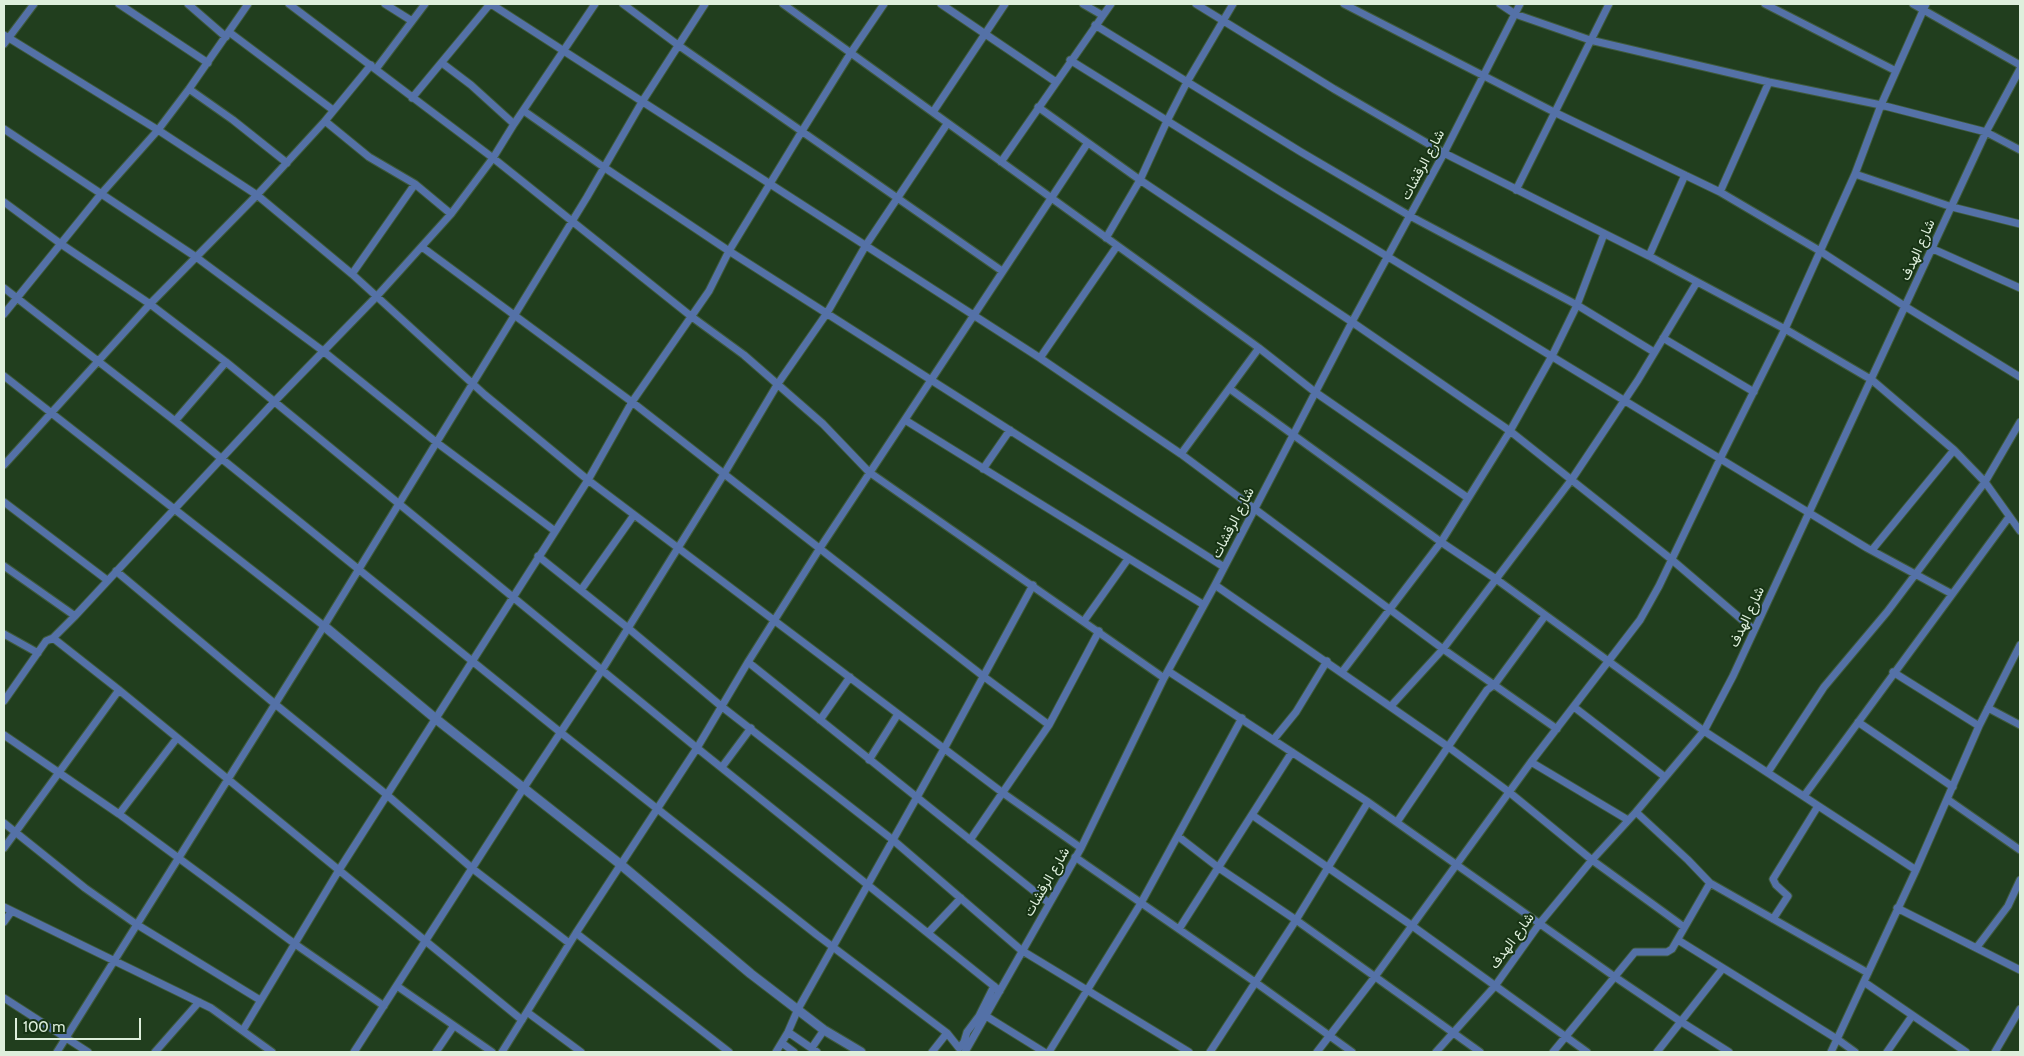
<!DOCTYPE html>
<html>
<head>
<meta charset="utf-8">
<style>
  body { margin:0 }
  #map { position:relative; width:2024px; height:1056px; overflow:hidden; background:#213e1e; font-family:Cabin,sans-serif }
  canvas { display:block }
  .frame { position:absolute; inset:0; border:5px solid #deefdc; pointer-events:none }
  .scale { position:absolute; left:15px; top:1018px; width:126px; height:22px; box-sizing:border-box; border:2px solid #deefdc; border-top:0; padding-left:6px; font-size:15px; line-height:18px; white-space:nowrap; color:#deefdc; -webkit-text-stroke:4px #173314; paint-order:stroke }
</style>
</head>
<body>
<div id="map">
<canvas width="2024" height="1056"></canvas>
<div class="frame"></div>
<div class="scale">100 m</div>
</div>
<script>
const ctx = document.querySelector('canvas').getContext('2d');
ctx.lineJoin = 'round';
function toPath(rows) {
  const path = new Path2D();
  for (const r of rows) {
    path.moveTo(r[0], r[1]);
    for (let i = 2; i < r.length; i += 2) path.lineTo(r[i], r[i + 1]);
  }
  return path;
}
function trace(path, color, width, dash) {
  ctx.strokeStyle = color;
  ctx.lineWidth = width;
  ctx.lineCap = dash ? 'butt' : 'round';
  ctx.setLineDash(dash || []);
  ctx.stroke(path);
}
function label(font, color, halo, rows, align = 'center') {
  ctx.font = font + ' Cabin,Vazirmatn,sans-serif';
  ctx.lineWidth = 4;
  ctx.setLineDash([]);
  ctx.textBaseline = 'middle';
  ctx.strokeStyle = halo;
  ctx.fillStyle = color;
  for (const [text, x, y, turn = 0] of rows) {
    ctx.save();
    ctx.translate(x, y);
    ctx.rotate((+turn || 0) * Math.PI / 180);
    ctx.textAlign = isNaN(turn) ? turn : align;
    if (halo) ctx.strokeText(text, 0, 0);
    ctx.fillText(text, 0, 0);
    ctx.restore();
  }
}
const minor = toPath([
  [119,4,208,63],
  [188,4,226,37],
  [289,4,493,158,692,317,744,355,823,424,869,472,1164,678],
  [385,4,412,21],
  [491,4,1040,358,1181,454,1443,649,1557,729],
  [623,4,678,45,1002,271],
  [783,4,1259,348,1315,392,1468,498],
  [941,4,1056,82],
  [1083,4,1102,15],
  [1196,4,1334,89,1444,153,1649,256,1785,329,1872,380,1954,450,1985,482,2020,531],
  [1344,4,1556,113,1720,192,1820,251,1906,307,2020,377],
  [1500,4,1515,14,1590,40,1769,82,1881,105,1986,132,2020,150],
  [1765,4,1896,71],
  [1913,4,2020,65],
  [1095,25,1301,152,1410,216,1577,305,1654,352],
  [229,32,333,110],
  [4,35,158,130,257,195,352,274,485,395,588,480,1003,793,1081,848],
  [4,44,34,4],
  [1070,60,1278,190,1867,548,1952,594],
  [442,63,471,85,514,124],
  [376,69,425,4],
  [189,89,233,120,287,163],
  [412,98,490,4],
  [1038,107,1140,180,1352,322,1510,431,1671,559,1754,630],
  [524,111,605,168,729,251,1224,567],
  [933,112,1005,4],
  [325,121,369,157,415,184,451,214],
  [4,129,196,257,323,351,436,442,555,531],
  [1001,162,1111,4],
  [1855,174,1952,207,2020,224],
  [1516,190,1609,4],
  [1720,192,1769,82],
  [4,202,61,244,150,304,226,362,697,748,1000,991],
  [1106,238,1140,180,1167,121,1187,82,1233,4],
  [422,247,632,402,983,676,1049,725],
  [1933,249,2020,288],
  [1649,256,1685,175],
  [352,274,415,184],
  [4,288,175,421,560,732,817,935,947,1033],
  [4,314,101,194,158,130,189,89,248,4],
  [1663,338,1754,392],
  [1040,358,1117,246],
  [4,376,324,626],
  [1230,389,1441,542,1496,579,1704,731,1916,870],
  [905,420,1204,605],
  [175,421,226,362],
  [1181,454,1259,348],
  [4,465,150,304,257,195,325,121,371,65],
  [983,469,1010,430],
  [4,502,107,580],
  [1872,550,1954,450],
  [538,556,628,628,721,706,893,840,1021,950,1189,1052],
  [4,566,75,616],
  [116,571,275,704,387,795,473,869,569,943],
  [1215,585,1447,746,1509,792,1592,860,1684,927],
  [581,590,634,515],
  [1084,621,1128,559],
  [4,634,38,653],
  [53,638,119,690,522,1020],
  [748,662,1049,903],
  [1168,671,1368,802,1615,977,1680,1021,1729,1052],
  [1342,672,1441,542,1510,431,1552,356,1577,305,1604,234],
  [1893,672,1979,726],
  [4,701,46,641,53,638,75,616,274,402,377,296,451,214,493,158,514,124,595,4],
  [1391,706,1443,649,1572,479,1638,380,1697,282],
  [1574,707,1665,777],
  [1988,708,2020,725],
  [820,720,850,677],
  [1858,722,1953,787],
  [4,735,119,814,295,944,384,1006],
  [1274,739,1296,712,1327,661],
  [869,760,898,714],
  [1531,762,1628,820],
  [722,767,751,728],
  [1768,772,1824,687,1887,612,1985,482,2020,422],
  [1804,796,2009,517],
  [1947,799,2020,850],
  [1636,812,1688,860,1710,883,1868,973],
  [119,814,177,738],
  [1252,815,1411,925,1587,1052],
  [1397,822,1471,713,1487,690,1495,684,1545,616],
  [4,823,85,888,136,924,260,1000],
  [1179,837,1219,868,1296,920,1480,1052],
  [970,840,1049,725,1099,631],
  [4,848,119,690],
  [1075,857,1255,982,1352,1052],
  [4,907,211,1008,272,1052],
  [1897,908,2020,970],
  [1773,919,1788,896,1776,885,1773,879,1818,806],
  [4,922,11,912],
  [1179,929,1292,752],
  [576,933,729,1052],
  [928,933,961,898],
  [1678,940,1837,1039,1855,1052],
  [1977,947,2008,906,2020,880],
  [1864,982,1966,1052],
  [397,986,492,1052],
  [4,998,88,1052],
  [527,1012,581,1052],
  [986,1016,1044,1052],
  [243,1030,339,870,588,480,632,402,709,291,729,251,802,131,850,54,884,4],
  [788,1032,817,1052],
  [782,1043,794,1052],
  [813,1049,813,1046,824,1030],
  [57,1052,324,626,587,197,642,102,705,4],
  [155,1052,199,1002],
  [354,1052,523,789,602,670,724,474,777,385,827,313,866,245,947,124],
  [436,1052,453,1027],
  [502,1052,576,933,697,748,748,662,820,548,1087,144],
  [776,1052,788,1032,798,1009,944,749,1033,585],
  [932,1052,947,1033,959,1048,964,1042,967,1032,979,1016,994,986],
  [965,1052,1081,848,1164,678,1215,585,1352,322,1444,153,1520,4],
  [1049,1052,1141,903,1242,718],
  [1210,1052,1296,920,1368,802],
  [1317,1052,1374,978,1531,762,1640,620,1659,586,1720,459,1785,329,1855,174,1881,105,1926,4],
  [1436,1052,1495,986,1540,923,1592,860,1636,812,1704,731,1733,676,1986,132,2020,69],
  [1553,1052,1635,952,1667,952,1672,949,1710,883],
  [1657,1052,1723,968],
  [1831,1052,1916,870,1979,726,2020,645],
  [1887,1052,1912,1016],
  [1995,1052,2020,1009]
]);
const tertiary = toPath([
  [324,626,436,719,620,864,751,974,824,1030,861,1052]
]);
const streetNames = [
  ["شارع الرقشات",1423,165,-62],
  ["شارع الهدف",1918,250,-66],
  ["شارع الرقشات",1233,523,-63],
  ["شارع الهدف",1747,617,-65],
  ["شارع الرقشات",1047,882,-60],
  ["شارع الهدف",1512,941,-54]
];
trace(minor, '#3f5a3c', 9);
trace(tertiary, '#3f5a3c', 11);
trace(minor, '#5471a7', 7);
trace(tertiary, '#5471a7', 9);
label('14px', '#deefdc', '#173314', streetNames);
</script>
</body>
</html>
